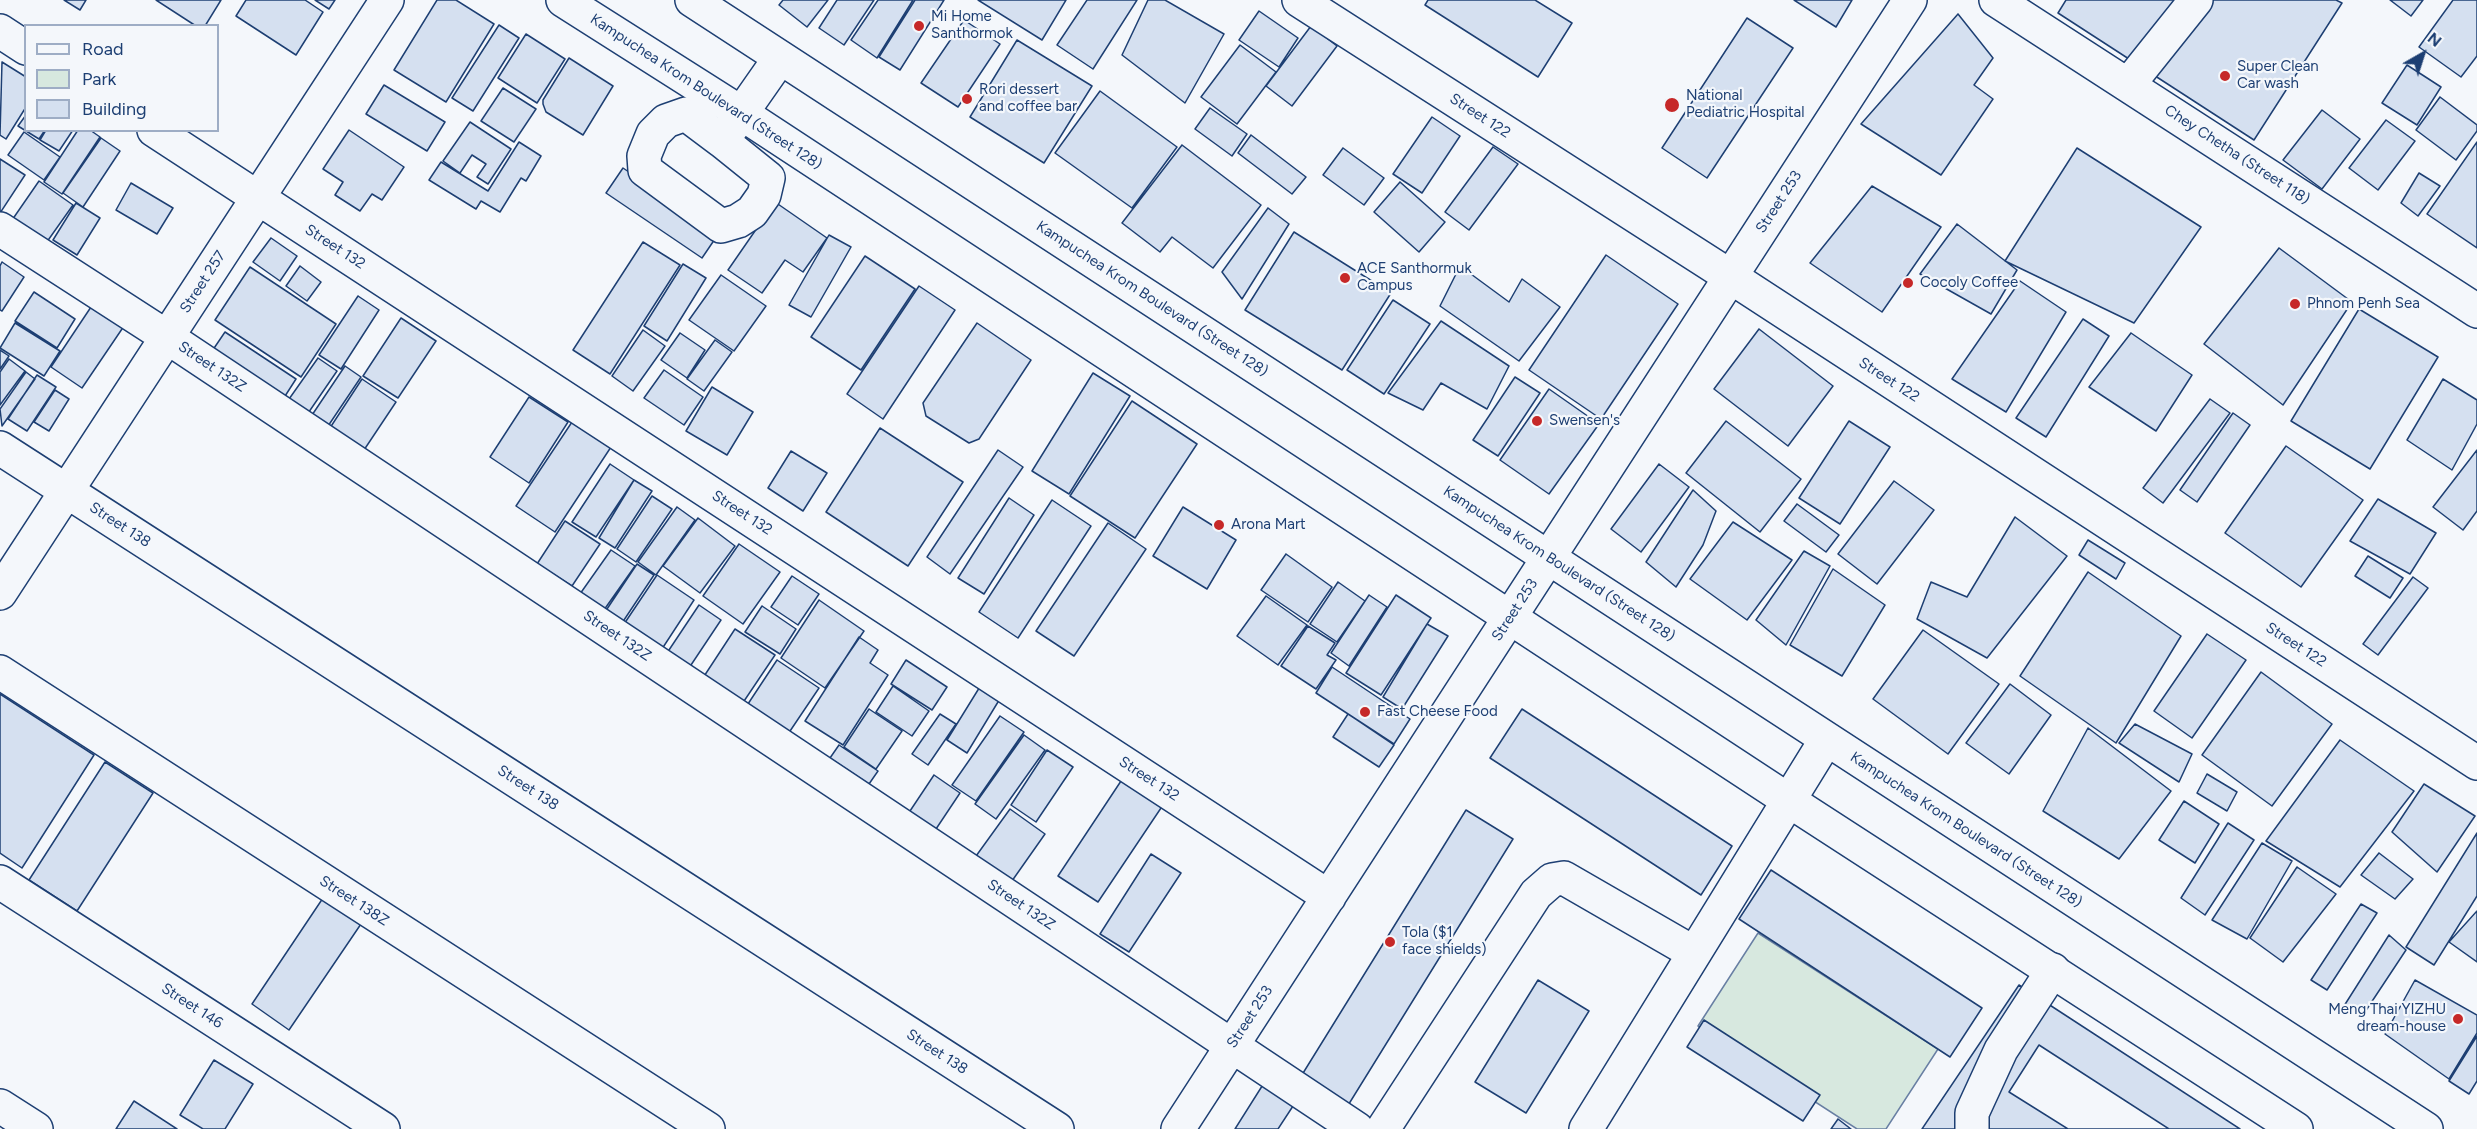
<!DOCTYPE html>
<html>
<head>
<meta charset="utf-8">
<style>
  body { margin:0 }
  #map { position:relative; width:2477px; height:1129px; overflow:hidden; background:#f4f7fb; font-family:Figtree,sans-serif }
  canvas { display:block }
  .legend { position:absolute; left:24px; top:24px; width:195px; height:108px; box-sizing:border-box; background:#f4f7fb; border:2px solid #9eadc5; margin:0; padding:8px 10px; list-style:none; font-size:18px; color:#1d3f73 }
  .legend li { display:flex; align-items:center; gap:12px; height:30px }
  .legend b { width:30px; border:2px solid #9eadc5 }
  .north { position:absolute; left:2393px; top:24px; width:60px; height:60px; -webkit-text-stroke:4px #f4f7fb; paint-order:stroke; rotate:39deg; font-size:16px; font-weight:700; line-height:24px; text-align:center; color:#1d3f73 }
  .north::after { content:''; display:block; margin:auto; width:21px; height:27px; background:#1d3f73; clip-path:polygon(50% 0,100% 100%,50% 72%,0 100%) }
</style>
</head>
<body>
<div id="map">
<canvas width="2477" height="1129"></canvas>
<ul class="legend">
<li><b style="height:8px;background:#f4f7fb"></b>Road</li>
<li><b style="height:16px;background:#d7e8df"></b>Park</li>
<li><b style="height:16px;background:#d5e0f0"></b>Building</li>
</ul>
<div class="north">N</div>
</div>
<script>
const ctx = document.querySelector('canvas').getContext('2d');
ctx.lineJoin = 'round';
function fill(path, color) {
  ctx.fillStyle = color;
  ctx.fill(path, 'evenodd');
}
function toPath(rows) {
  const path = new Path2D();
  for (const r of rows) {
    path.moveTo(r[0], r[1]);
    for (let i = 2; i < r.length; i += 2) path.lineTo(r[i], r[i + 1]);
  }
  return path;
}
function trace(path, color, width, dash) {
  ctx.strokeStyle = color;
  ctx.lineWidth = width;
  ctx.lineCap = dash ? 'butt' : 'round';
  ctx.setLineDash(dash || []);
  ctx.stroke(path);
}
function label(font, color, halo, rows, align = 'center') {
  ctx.font = font + ' Figtree,sans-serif';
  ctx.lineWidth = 4.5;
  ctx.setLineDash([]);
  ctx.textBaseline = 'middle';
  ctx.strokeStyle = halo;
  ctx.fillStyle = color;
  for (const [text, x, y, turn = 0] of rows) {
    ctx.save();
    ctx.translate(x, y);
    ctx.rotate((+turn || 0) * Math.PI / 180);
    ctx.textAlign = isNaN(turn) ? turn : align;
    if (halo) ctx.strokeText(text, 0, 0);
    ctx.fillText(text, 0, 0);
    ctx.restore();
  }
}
const green = toPath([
  [1758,933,1938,1049,1886,1129,1857,1129,1698,1026,1758,933]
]);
const building = toPath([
  [64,0,86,0,80,10,64,0],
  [156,0,221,0,205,26,196,26,156,0],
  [246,0,305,0,323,12,296,55,236,16,246,0],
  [315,0,335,0,329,9,315,0],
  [437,0,456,0,494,24,446,102,394,70,437,0],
  [783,0,828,0,807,27,779,5,783,0],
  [837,0,874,0,844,45,819,28,837,0],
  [878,0,913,0,877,58,851,40,878,0],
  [915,0,944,0,900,70,879,57,915,0],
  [978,0,1066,0,1042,40,978,0],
  [1087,0,1137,0,1093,69,1057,45,1087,0],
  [1148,0,1165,0,1224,34,1185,103,1122,55,1148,0],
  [1428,0,1535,0,1572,23,1538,77,1425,5,1428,0],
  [1794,0,1852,0,1836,27,1794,0],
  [2066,0,2336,0,2342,3,2254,140,2058,13,2066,0],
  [2390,0,2423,0,2411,16,2390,0],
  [2453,0,2477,0,2477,56,2461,77,2419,47,2453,0],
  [1259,11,1298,38,1279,67,1239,40,1259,11],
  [1958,14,1993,58,1974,85,1993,99,1941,175,1861,124,1958,14],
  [1747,18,1793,48,1707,178,1662,148,1747,18],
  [964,20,1000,44,958,107,921,83,964,20],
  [499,25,519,38,473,111,452,98,499,25],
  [1311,26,1337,46,1292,106,1266,86,1311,26],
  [526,34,565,59,537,103,498,78,526,34],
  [1017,40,1092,86,1044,163,970,117,1017,40],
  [1240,45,1276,72,1237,124,1201,97,1240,45],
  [569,58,613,86,583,135,546,112,543,104,543,100,569,58],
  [2,62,26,77,26,107,6,139,0,135,2,62],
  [2407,65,2441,87,2417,125,2382,103,2407,65],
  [384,85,445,122,427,151,366,114,384,85],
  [503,88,536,109,514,142,481,121,503,88],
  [1100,91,1177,147,1132,208,1055,153,1100,91],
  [2440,97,2477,125,2477,131,2456,160,2416,130,2440,97],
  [1210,108,1247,134,1232,156,1195,129,1210,108],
  [2322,110,2360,139,2322,189,2283,160,2322,110],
  [26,115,26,130,45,130,39,139,18,126,26,115],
  [1432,117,1460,136,1422,193,1393,174,1432,117],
  [2386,120,2415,141,2378,190,2349,168,2386,120],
  [470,122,511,149,488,184,477,177,486,164,472,155,460,173,443,161,470,122],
  [46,130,73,130,59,151,40,140,46,130],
  [78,130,90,130,100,137,62,194,44,182,78,130],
  [349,130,404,167,382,200,372,194,360,211,335,195,343,182,323,169,349,130],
  [24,132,60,157,44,180,8,155,24,132],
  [1251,135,1306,177,1292,194,1238,153,1251,135],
  [101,138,120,151,83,207,63,193,101,138],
  [519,142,541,156,526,181,521,178,500,212,481,201,476,209,429,180,441,162,488,191,519,142],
  [2477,142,2477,248,2427,214,2477,142],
  [1182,145,1261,205,1213,268,1172,237,1160,252,1122,223,1182,145],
  [1493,147,1518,164,1469,230,1445,212,1493,147],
  [1343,148,1384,178,1364,205,1323,175,1343,148],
  [2077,148,2201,227,2134,323,2005,261,2077,148],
  [0,159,25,175,0,213,0,159],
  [623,168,719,233,702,258,606,193,623,168],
  [2419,173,2440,186,2418,216,2401,203,2419,173],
  [39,181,73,205,44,246,10,223,39,181],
  [1400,182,1445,222,1419,252,1374,212,1400,182],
  [131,183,173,208,157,234,116,210,131,183],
  [1872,186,1941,227,1882,312,1810,263,1872,186],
  [775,202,827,238,803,272,785,260,762,293,728,270,775,202],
  [76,203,100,218,77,255,53,240,76,203],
  [1268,208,1289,224,1242,299,1222,272,1268,208],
  [1957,224,2017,270,1991,314,1920,274,1957,224],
  [1294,232,1391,293,1342,370,1245,310,1294,232],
  [829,235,851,247,811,317,789,305,829,235],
  [271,238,297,256,280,281,253,262,271,238],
  [643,242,680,265,610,374,573,350,643,242],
  [2279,248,2352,302,2283,405,2204,344,2279,248],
  [1606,255,1678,304,1601,419,1529,370,1606,255],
  [865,256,915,289,861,370,811,337,865,256],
  [2,262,24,277,2,311,0,310,0,266,2,262],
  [683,264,706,278,667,341,644,326,683,264],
  [300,266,321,282,307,301,286,286,300,266],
  [1460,266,1509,302,1522,279,1560,307,1519,361,1440,306,1460,266],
  [250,267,336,324,301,377,215,320,250,267],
  [721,275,766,306,734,351,689,320,721,275],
  [2020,281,2066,312,2006,412,1952,379,2020,281],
  [919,286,955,310,883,419,847,394,919,286],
  [34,292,75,319,57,348,15,321,34,292],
  [358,296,379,310,341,369,319,355,358,296],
  [1393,300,1430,324,1384,394,1347,370,1393,300],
  [93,304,124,326,82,388,51,367,93,304],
  [2359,309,2438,357,2370,469,2291,421,2359,309],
  [401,318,436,341,398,398,363,376,401,318],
  [2083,319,2109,336,2046,437,2016,418,2083,319],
  [1441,321,1509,366,1487,409,1441,383,1423,410,1388,393,1441,321],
  [15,323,60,351,44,376,0,348,15,323],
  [977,323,1031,360,979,439,969,443,926,416,923,403,977,323],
  [1759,329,1833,386,1788,446,1714,389,1759,329],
  [643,330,665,346,633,391,612,376,643,330],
  [225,332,296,379,278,407,206,360,225,332],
  [680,333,705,350,687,378,661,360,680,333],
  [2131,333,2192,375,2156,431,2089,387,2131,333],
  [715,340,732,352,704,391,687,379,715,340],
  [0,350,9,356,0,369,0,350],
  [318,358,337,371,302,422,282,409,318,358],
  [9,359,25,371,0,405,0,372,9,359],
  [345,366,361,377,322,435,306,424,345,366],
  [664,370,703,397,684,425,644,398,664,370],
  [26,372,35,379,2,426,0,409,26,372],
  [1093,373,1130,396,1069,494,1032,471,1093,373],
  [37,375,56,387,27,431,8,419,37,375],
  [1515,377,1540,393,1498,456,1473,440,1515,377],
  [362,379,396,402,360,456,326,434,362,379],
  [2443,379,2477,400,2477,424,2452,470,2407,440,2443,379],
  [712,387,753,412,727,455,686,431,712,387],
  [1549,389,1599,424,1549,494,1500,460,1549,389],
  [55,390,69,399,49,431,34,422,55,390],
  [529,397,568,422,529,483,490,457,529,397],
  [2210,399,2230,413,2163,503,2143,488,2210,399],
  [1132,401,1197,444,1135,538,1070,496,1132,401],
  [2233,413,2250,425,2197,502,2180,490,2233,413],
  [1726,421,1801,479,1760,532,1686,473,1726,421],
  [1849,421,1890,447,1840,524,1799,498,1849,421],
  [572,422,611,447,555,532,516,506,572,422],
  [880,428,963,482,908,566,826,512,880,428],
  [2286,446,2363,500,2301,587,2225,533,2286,446],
  [998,450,1023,467,950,574,927,557,998,450],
  [2477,450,2477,511,2463,530,2433,507,2477,450],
  [791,451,827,473,803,511,768,488,791,451],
  [610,464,634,480,596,537,572,522,610,464],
  [1659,464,1689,487,1641,552,1611,529,1659,464],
  [634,480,652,491,615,548,599,538,634,480],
  [1894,481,1934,510,1877,584,1838,554,1894,481],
  [1693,490,1716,511,1703,545,1676,587,1646,562,1693,490],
  [652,496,672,509,636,562,617,549,652,496],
  [1009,498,1034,515,984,594,958,578,1009,498],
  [2378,499,2436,533,2410,574,2350,541,2378,499],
  [1052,500,1091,526,1018,638,979,612,1052,500],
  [1797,504,1839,535,1826,552,1784,521,1797,504],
  [677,507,695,520,656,575,638,562,677,507],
  [1183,507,1236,540,1207,589,1153,556,1183,507],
  [2015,517,2067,556,1987,658,1917,619,1931,582,1967,597,2015,517],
  [698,518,735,546,700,593,663,566,698,518],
  [565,521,600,544,572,586,537,564,565,521],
  [1733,522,1792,560,1747,620,1690,579,1733,522],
  [1108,523,1146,549,1074,656,1036,631,1108,523],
  [2088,540,2125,563,2116,579,2079,555,2088,540],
  [739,544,780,572,743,624,703,596,739,544],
  [611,550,635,566,599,617,575,601,611,550],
  [1804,551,1830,566,1786,645,1756,620,1804,551],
  [1286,554,1332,587,1308,622,1261,590,1286,554],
  [2368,556,2403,578,2390,598,2355,576,2368,556],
  [637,564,654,575,618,629,601,618,637,564],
  [1833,569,1885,605,1842,676,1790,645,1833,569],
  [2088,572,2181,636,2116,743,2020,676,2088,572],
  [657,575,694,600,658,655,620,630,657,575],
  [792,576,819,594,798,625,771,607,792,576],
  [2413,577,2428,588,2378,655,2363,644,2413,577],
  [1338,582,1365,601,1337,642,1310,624,1338,582],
  [1369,595,1387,607,1349,666,1331,653,1369,595],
  [1396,595,1431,618,1381,695,1346,673,1396,595],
  [1266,596,1307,625,1278,665,1237,636,1266,596],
  [819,600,864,631,825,688,781,658,819,600],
  [699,605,721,620,683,677,661,662,699,605],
  [762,606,796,629,780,654,745,632,762,606],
  [1427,624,1448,636,1402,709,1383,697,1427,624],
  [1308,626,1335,643,1327,655,1336,660,1316,689,1281,666,1308,626],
  [735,629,775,655,736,713,697,687,735,629],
  [1923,630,1999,684,1948,754,1873,699,1923,630],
  [2207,634,2246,660,2192,738,2154,711,2207,634],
  [859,637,878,650,870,663,888,675,843,745,805,721,859,637],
  [777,660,819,688,784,740,742,713,777,660],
  [906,660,947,687,932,710,891,684,906,660],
  [1332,667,1410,719,1394,744,1316,693,1332,667],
  [2261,672,2332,724,2272,806,2202,755,2261,672],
  [2010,684,2051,715,2009,774,1966,743,2010,684],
  [981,685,1001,697,967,753,947,740,981,685],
  [893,686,929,711,912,736,876,712,893,686],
  [0,694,94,755,22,868,0,853,0,694],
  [869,709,902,731,876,769,844,747,869,709],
  [1522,709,1732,846,1701,895,1490,758,1522,709],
  [940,714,956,724,928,765,912,754,940,714],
  [1348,714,1394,745,1379,767,1333,737,1348,714],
  [1000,716,1024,732,976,801,952,785,1000,716],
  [2135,724,2192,754,2179,782,2119,743,2135,724],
  [2088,728,2171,791,2119,859,2043,811,2088,728],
  [1024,735,1045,750,996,819,975,804,1024,735],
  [2340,740,2414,791,2340,887,2266,841,2340,740],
  [839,745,878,771,869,784,830,758,839,745],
  [1047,750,1073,767,1036,822,1011,805,1047,750],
  [105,762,153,793,77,911,29,880,105,762],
  [2207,774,2237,792,2227,811,2197,793,2207,774],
  [934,775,960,793,930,838,904,820,934,775],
  [1123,778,1163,805,1098,902,1058,876,1123,778],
  [2424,784,2475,816,2437,872,2392,832,2424,784],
  [2184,801,2219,824,2195,863,2159,840,2184,801],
  [1010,809,1045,834,1007,888,971,863,1010,809],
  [1466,810,1513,839,1347,1107,1300,1078,1466,810],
  [2228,823,2254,840,2205,915,2181,898,2228,823],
  [2477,833,2477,896,2434,965,2406,947,2477,833],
  [2262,843,2292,861,2247,939,2212,920,2262,843],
  [2379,853,2413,879,2395,899,2361,875,2379,853],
  [1151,854,1181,873,1129,952,1100,934,1151,854],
  [2297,867,2336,894,2283,962,2250,938,2297,867],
  [1771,870,1982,1008,1950,1057,1739,919,1771,870],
  [325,895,363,921,289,1030,252,1004,325,895],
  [2361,904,2377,913,2327,990,2311,980,2361,904],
  [2477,911,2477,962,2449,942,2477,911],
  [2389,935,2406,950,2361,1018,2344,1006,2389,935],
  [1538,980,1589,1011,1526,1113,1475,1082,1538,980],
  [2415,980,2477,1015,2477,1033,2449,1079,2385,1034,2415,980],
  [2019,985,2240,1129,1922,1129,2019,985],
  [1704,1020,1820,1095,1803,1121,1687,1047,1704,1020],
  [2477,1036,2477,1081,2469,1094,2449,1081,2477,1036],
  [2039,1045,2169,1129,2068,1129,2009,1092,2039,1045],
  [214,1060,253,1084,225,1129,203,1129,180,1115,214,1060],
  [1264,1083,1295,1103,1278,1129,1235,1129,1264,1083],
  [134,1101,177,1129,116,1129,134,1101],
  [1838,1119,1851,1129,1831,1129,1838,1119]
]);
const minor = toPath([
  [1299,0,1731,277,2477,763],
  [1996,0,2477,311],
  [0,31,26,48],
  [2128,85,2196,0],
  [154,130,1329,897],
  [722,141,768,178,764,195,752,212,738,221,721,226,645,170,644,156,653,134,666,121,686,114,722,141,780,58],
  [0,229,167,337,1357,1129],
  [0,448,1057,1129],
  [0,593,387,0],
  [0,672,708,1129],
  [0,882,383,1129],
  [0,1106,36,1129],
  [1178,1129,1910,0],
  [1383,1129,1536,894,1552,880,1564,878,1694,953],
  [1586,1129,1826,740],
  [1972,1129,1972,1113,2001,1050,2053,970]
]);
const major = toPath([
  [563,0,741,113,1788,800,2296,1129],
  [692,0,2426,1129]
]);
const markers = [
  [919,26,6,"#c62828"],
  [2225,76,6,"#c62828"],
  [967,99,6,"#c62828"],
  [1672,105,8,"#c62828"],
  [1345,278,6,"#c62828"],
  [1908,283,6,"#c62828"],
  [2295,304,6,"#c62828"],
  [1537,421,6,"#c62828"],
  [1219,525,6,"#c62828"],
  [1365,712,6,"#c62828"],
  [1390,942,6,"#c62828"],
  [2458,1019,6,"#c62828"]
];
const poiNames = [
  ["Mi Home",931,17],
  ["Santhormok",931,34],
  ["Super Clean",2237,67],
  ["Car wash",2237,84],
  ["Rori dessert",979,90],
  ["and coffee bar",979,107],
  ["National",1686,96],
  ["Pediatric Hospital",1686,113],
  ["ACE Santhormuk",1357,269],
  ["Campus",1357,286],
  ["Cocoly Coffee",1920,283],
  ["Phnom Penh Sea",2307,304],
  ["Swensen's",1549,421],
  ["Arona Mart",1231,525],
  ["Fast Cheese Food",1377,712],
  ["Tola ($1",1402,933],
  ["face shields)",1402,950],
  ["Meng Thai YIZHU",2446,1010,"right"],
  ["dream-house",2446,1027,"right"]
];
const streetNames = [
  ["Kampuchea Krom Boulevard (Street 128)",706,92,33],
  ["Street 122",1480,116,33],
  ["Chey Chetha (Street 118)",2237,155,33],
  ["Street 253",1779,202,-57],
  ["Street 132",335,247,33],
  ["Street 257",203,282,-57],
  ["Kampuchea Krom Boulevard (Street 128)",1152,299,33],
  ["Street 132Z",212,367,34],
  ["Street 122",1889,380,33],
  ["Street 132",742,513,33],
  ["Street 138",120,525,33],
  ["Kampuchea Krom Boulevard (Street 128)",1559,564,33],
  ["Street 253",1515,610,-57],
  ["Street 132Z",617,636,34],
  ["Street 122",2296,645,33],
  ["Street 132",1149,779,33],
  ["Street 138",528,788,33],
  ["Kampuchea Krom Boulevard (Street 128)",1966,830,33],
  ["Street 138Z",354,901,33],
  ["Street 132Z",1021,905,34],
  ["Street 146",192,1006,33],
  ["Street 253",1250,1017,-57],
  ["Street 138",937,1052,33]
];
fill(green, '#d7e8df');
trace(green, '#687fa3', 1.5);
fill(building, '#d5e0f0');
trace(building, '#1d3f73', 1.5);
trace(minor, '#1d3f73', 36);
trace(major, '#1d3f73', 36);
trace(minor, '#f4f7fb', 33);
trace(major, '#f4f7fb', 33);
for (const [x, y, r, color] of markers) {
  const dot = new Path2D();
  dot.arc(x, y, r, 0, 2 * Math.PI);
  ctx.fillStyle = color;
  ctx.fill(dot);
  trace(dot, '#f4f7fb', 2);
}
label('15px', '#1d3f73', '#f4f7fb', poiNames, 'left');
label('15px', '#1d3f73', '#f4f7fb', streetNames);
</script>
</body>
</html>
